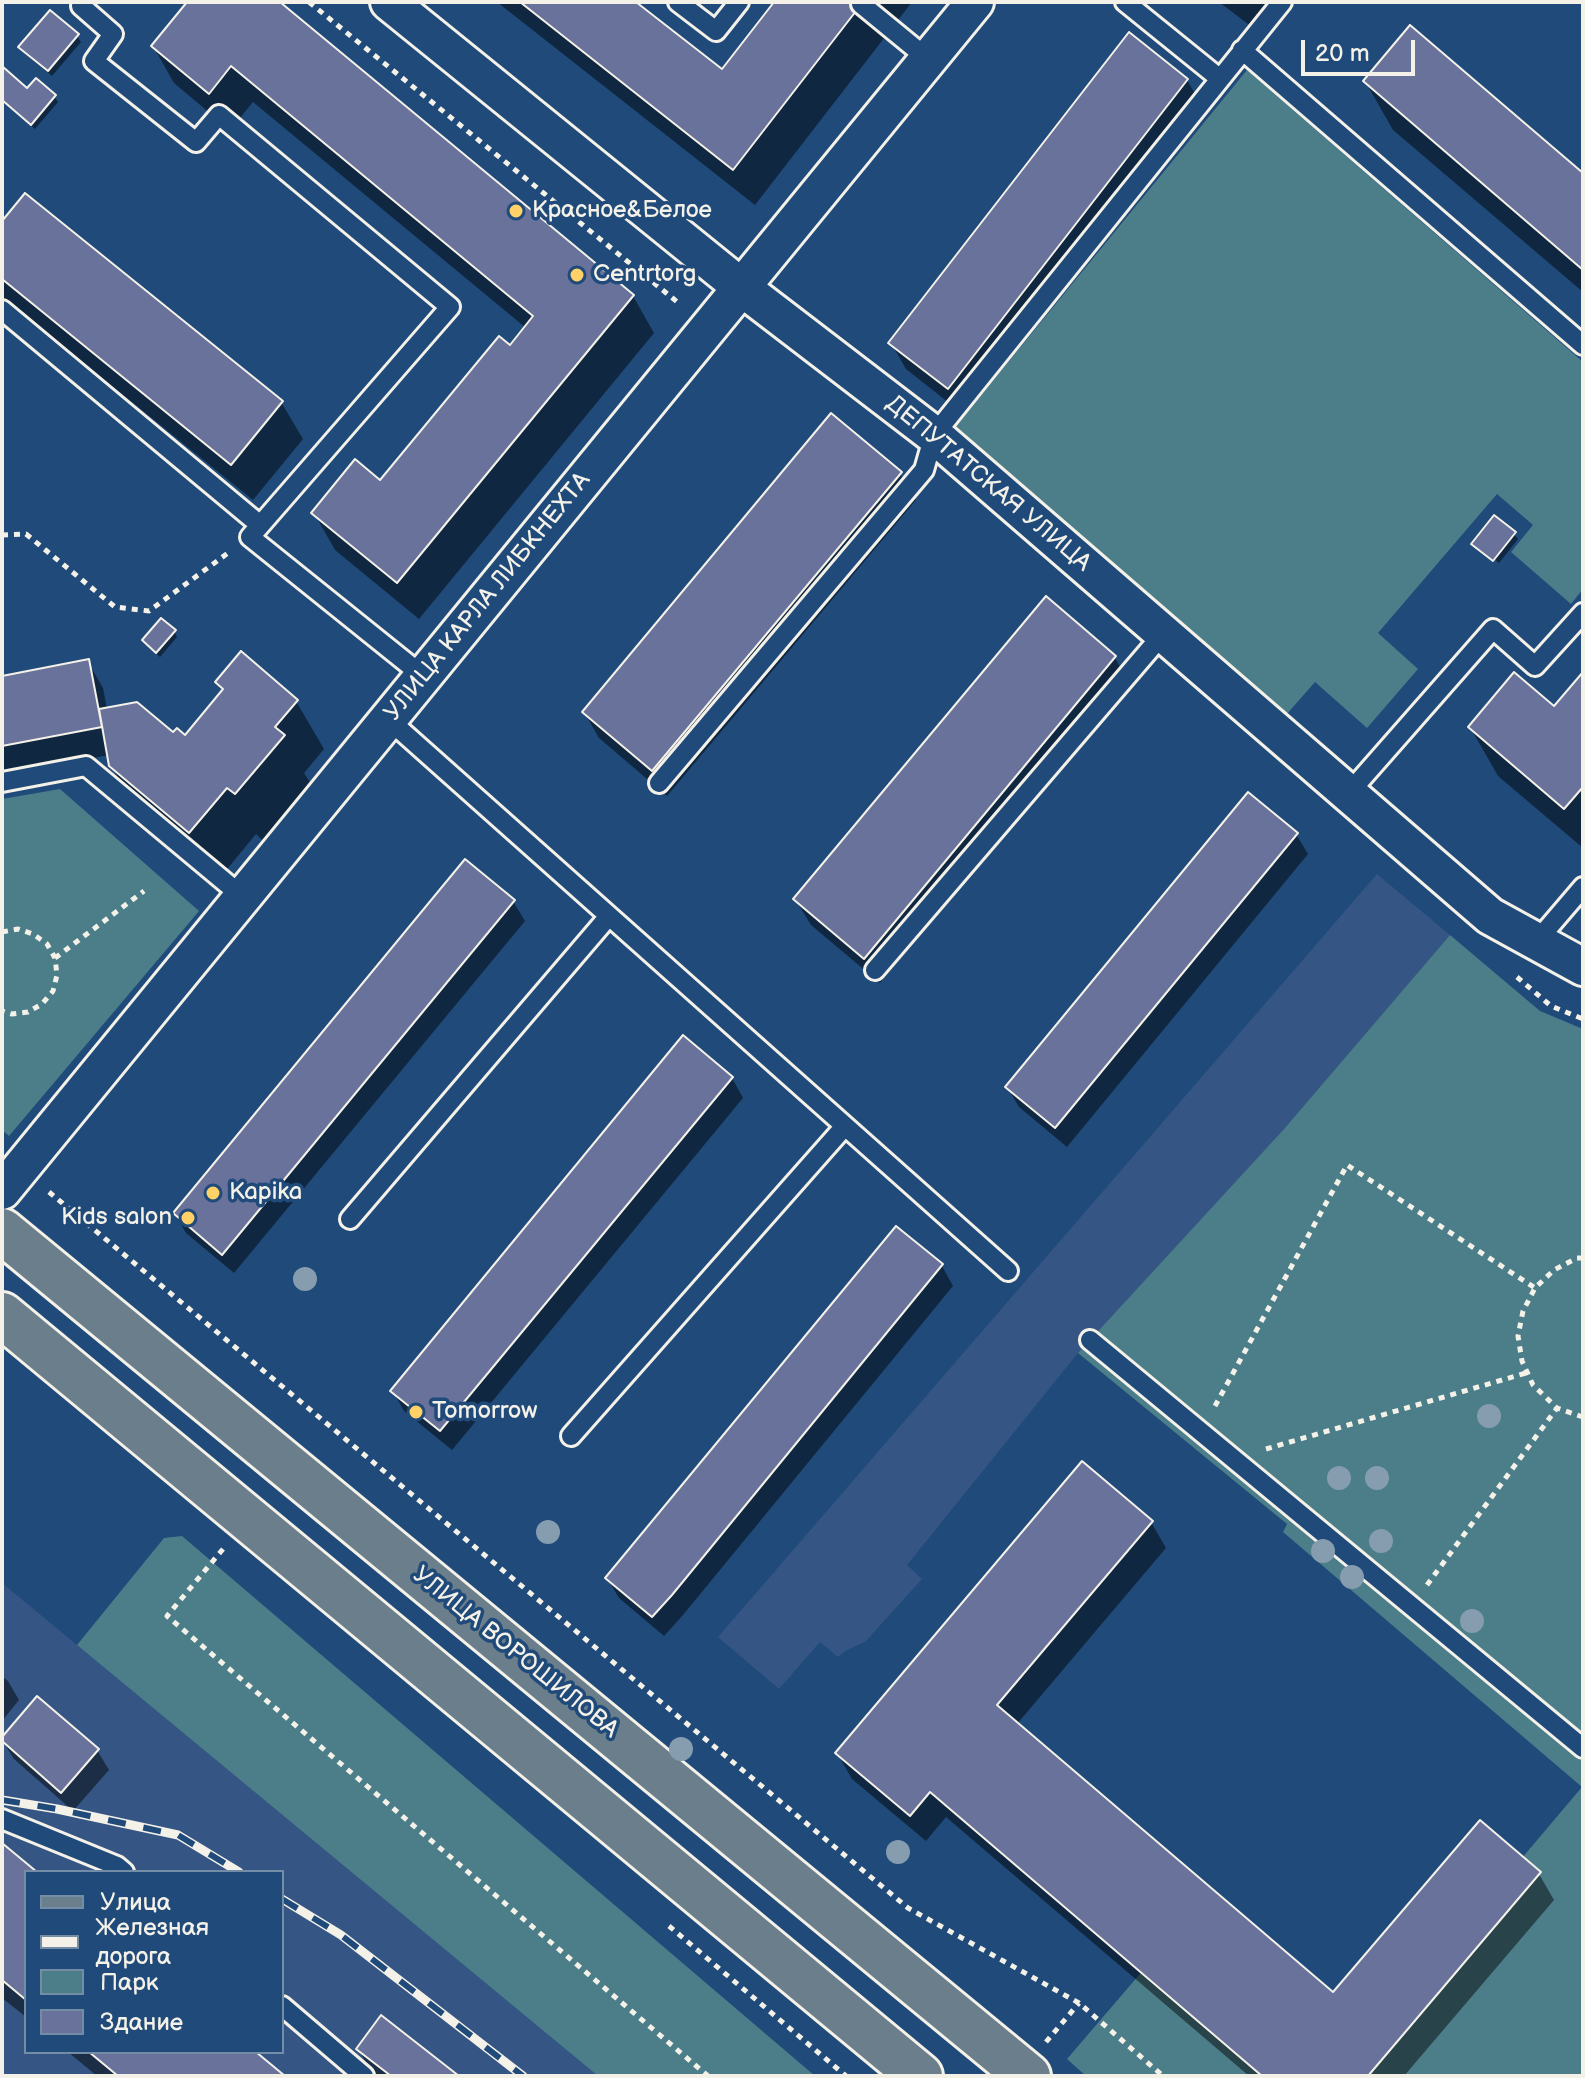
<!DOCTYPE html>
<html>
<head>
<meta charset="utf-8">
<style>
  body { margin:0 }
  #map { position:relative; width:1585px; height:2078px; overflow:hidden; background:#1f4a7a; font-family:"Balsamiq Sans",sans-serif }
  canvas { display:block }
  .frame { position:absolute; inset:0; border:4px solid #f4f1e8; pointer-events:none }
  .legend { position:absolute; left:24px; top:1870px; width:260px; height:184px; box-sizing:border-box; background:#1f4a7a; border:2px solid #748da6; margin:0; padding:10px 14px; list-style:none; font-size:24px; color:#f4f1e8 }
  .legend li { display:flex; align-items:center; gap:16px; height:40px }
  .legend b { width:40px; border:2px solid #748da6 }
  .scale { position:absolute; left:1301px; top:40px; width:114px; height:36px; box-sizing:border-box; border:4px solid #f4f1e8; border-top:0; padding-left:10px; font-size:24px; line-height:28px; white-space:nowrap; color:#f4f1e8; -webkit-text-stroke:6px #1f4a7a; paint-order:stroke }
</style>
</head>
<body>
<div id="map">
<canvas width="1585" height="2078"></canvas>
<div class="frame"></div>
<ul class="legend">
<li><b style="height:10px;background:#6b7e8b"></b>Улица</li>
<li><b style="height:10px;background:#f4f1e8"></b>Железная дорога</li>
<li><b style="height:22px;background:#4c7e8a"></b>Парк</li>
<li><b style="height:22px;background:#68729b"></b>Здание</li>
</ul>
<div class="scale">20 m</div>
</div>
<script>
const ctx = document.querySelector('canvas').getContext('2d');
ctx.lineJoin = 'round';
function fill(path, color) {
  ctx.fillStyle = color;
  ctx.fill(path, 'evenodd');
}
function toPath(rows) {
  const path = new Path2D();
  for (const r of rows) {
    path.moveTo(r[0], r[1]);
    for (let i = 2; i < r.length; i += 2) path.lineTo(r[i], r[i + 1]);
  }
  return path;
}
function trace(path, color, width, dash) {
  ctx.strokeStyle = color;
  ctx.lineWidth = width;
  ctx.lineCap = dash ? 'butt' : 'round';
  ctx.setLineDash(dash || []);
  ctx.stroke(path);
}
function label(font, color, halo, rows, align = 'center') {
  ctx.font = font + ' "Balsamiq Sans",sans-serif';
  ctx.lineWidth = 7;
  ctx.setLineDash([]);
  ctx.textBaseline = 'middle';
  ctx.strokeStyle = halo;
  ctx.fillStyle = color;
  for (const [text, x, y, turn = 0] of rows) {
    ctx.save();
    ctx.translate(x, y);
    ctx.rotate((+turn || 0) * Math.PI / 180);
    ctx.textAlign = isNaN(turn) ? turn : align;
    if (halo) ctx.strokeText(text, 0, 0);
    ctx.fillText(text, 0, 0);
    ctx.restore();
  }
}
const built = toPath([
  [1377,874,1450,935,1284,1129,1078,1353,907,1565,922,1579,865,1642,847,1650,838,1657,820,1642,779,1689,718,1637],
  [2,1583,77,1645,598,2076,2,2076],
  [26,1872,282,1872,282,2052,26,2052]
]);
const green = toPath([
  [1247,70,1583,362,1583,589,1571,604,1511,552,1533,525,1497,494,1378,633,1418,669,1367,728,1315,682,1286,715,956,426],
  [60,789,199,911,9,1136,2,1130,2,799],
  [1450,935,1540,1011,1583,1029,1583,2076,1086,2076,1067,2059,1187,1919,1352,2059,1582,1787,1283,1532,1287,1524,1078,1353,1284,1129],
  [182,1536,815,2076,598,2076,77,1645,164,1538]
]);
const shadow = toPath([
  [190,2,277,2,633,296,654,333,419,619,335,550,314,513,381,483,510,347,526,328,253,102,230,130,174,83,153,46],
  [497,2,633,2,722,72,777,2,912,2,755,205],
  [1219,2,1271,2,1252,27],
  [77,36,81,42,52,76,24,53,21,47],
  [2,68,28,91,54,96,58,102,35,129,2,101],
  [1187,80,1202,106,963,414,906,369,891,343],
  [1365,81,1583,176,1583,292,1393,130],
  [2,224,281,402,303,439,253,500,2,297],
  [900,474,916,500,667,796,599,738,584,712],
  [1514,534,1518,539,1499,563,1476,544],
  [1046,599,1115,658,1130,684,880,983,811,925,795,899],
  [174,631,177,637,160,657,148,646,145,640],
  [88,662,103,688,107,709,174,735,185,737,223,692,217,682,296,701,324,749,304,773,311,784,263,841,256,834,218,880,139,814,111,765,109,755,2,775,2,678],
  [1583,675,1583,848,1498,776,1470,727,1554,709],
  [1296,834,1308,854,1067,1147,1019,1107,1007,1087],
  [513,901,525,921,234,1273,186,1233,175,1214],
  [732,1078,743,1098,452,1450,404,1411,393,1391],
  [896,1229,942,1266,953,1286,683,1615,664,1636,619,1598,607,1578],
  [1151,1522,1166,1548,1017,1724,1333,1995,1539,1874,1554,1900,1404,2076,1249,2076,946,1817,926,1841,852,1779,837,1753],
  [2,1676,8,1681,19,1700,2,1721],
  [2,1740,97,1750,109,1770,73,1811,14,1759],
  [2,1846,34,1872,26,1872,26,2017,2,1998],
  [358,2049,456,2076,379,2076,369,2068],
  [68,2052,253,2052,282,2076,97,2076]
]);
const building = toPath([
  [187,2,280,2,634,295,397,583,311,513,355,459,380,480,499,336,510,345,533,316,231,66,209,94,151,46,187,2],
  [520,2,636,2,722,69,774,2,863,2,733,170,520,2],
  [50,10,79,34,48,71,18,47,50,10],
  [1410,25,1583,173,1583,270,1363,81,1410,25],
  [1129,32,1188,79,948,389,888,343,1129,32],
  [2,66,27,88,36,78,56,95,31,125,2,100,2,66],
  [25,193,283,401,231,465,2,279,2,221,25,193],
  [831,413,902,472,652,771,582,712,831,413],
  [1494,515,1516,532,1493,561,1471,544,1494,515],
  [1046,596,1116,656,864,959,793,899,1046,596],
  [161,618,176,630,156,653,142,640,161,618],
  [241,651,298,700,275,727,285,735,235,794,227,788,189,833,109,766,99,709,137,702,173,732,177,728,185,735,223,689,215,682,241,651],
  [89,659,102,727,2,746,2,676,89,659],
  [1514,672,1554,706,1583,672,1583,787,1564,809,1468,727,1514,672],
  [1248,792,1298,833,1055,1128,1005,1087,1248,792],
  [465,859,515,900,222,1255,173,1213,465,859],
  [683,1035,733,1077,440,1431,390,1391,683,1035],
  [896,1226,943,1264,672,1595,652,1617,605,1578,896,1226],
  [1082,1461,1153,1521,997,1705,1333,1992,1480,1820,1541,1872,1368,2076,1262,2076,930,1792,910,1816,835,1753,1082,1461],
  [37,1696,99,1749,61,1793,2,1741,2,1737,37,1696],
  [2,1843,37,1872,26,1872,26,2000,2,1980,2,1843],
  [381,2015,459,2076,391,2076,356,2049,381,2015],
  [89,2052,256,2052,285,2076,118,2076,89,2052]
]);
const path = toPath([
  [309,2,681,305],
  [2,535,26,534,115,607,149,611,228,553],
  [2,932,18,929,33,934,47,944,55,958,57,975,53,991,42,1004,28,1012,12,1014,2,1011],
  [55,958,144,891],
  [1517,977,1551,1006,1583,1019],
  [49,1192,908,1908,1079,2003,1163,2076],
  [1583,1258,1577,1258,1554,1270,1535,1288,1523,1311,1518,1336,1522,1361,1533,1385,1557,1408,1583,1417],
  [1215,1406,1347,1165,1535,1288],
  [1266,1449,1526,1373],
  [223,1549,167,1616,708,2076],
  [1427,1585,1557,1408],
  [669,1926,846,2076],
  [1046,2042,1079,2003]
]);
const service = toPath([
  [678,2,716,31,739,2],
  [1125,2,1219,78],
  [861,4,928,59],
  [81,6,113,34,94,61,196,142,219,115,450,307,250,537,423,676],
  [1242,50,1583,345],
  [2,310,260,525],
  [388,719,1008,1271],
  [2,782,86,766,243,897],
  [659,783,924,470,934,435,1282,2],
  [1348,794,1493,629,1535,666,1583,613],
  [1536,942,1583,887],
  [875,970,1163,634],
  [350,1219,609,916],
  [1090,1340,1583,1748],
  [571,1436,845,1126],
  [2,1819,117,1866,124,1872],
  [282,2006,364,2076]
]);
const minor = toPath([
  [389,2,741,287,934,435,1490,916,1583,967],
  [2,1191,975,2]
]);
const primary = toPath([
  [2,1231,1028,2076],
  [2,1315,920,2076]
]);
const rail = toPath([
  [2,1800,57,1809,178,1835,239,1872],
  [282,1899,341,1935,523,2076]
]);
const trees = [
  [305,1279],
  [1489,1416],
  [1339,1478],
  [1377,1478],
  [548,1532],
  [1381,1541],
  [1323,1551],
  [1352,1577],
  [1472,1621],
  [681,1749],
  [898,1852]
];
const markers = [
  [516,211,8,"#ffd166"],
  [577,275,8,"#ffd166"],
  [213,1193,8,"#ffd166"],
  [188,1218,8,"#ffd166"],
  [416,1412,8,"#ffd166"]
];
const poiNames = [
  ["Красное&Белое",532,211],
  ["Centrtorg",593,275],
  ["Kapika",229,1193],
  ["Kids salon",172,1218,"right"],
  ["Tomorrow",432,1412]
];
const streetNames = [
  ["ДЕПУТАТСКАЯ УЛИЦА",988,484,40],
  ["УЛИЦА КАРЛА ЛИБКНЕХТА",488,597,-51],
  ["УЛИЦА ВОРОШИЛОВА",515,1653,39]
];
fill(built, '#355684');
fill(green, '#4c7e8a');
fill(shadow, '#0007');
fill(building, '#68729b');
trace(building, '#f4f1e8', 2);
trace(service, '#f4f1e8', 24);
trace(minor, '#f4f1e8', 42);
trace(primary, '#f4f1e8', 50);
trace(path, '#f4f1e8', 5, [6, 6]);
trace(service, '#1f4a7a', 18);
trace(minor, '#1f4a7a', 36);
trace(primary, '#6b7e8b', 44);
trace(rail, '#f4f1e8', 9);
trace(rail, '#1f4a7a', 6, [18]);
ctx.fillStyle = '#869caf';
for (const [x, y] of trees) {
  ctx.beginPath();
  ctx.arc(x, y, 12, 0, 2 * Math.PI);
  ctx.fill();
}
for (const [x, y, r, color] of markers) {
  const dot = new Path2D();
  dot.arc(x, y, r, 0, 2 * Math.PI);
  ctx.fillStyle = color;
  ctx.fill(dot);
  trace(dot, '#1f4a7a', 3);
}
label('24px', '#f4f1e8', '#1f4a7a', poiNames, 'left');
label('24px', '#f4f1e8', '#1f4a7a', streetNames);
</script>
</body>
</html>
